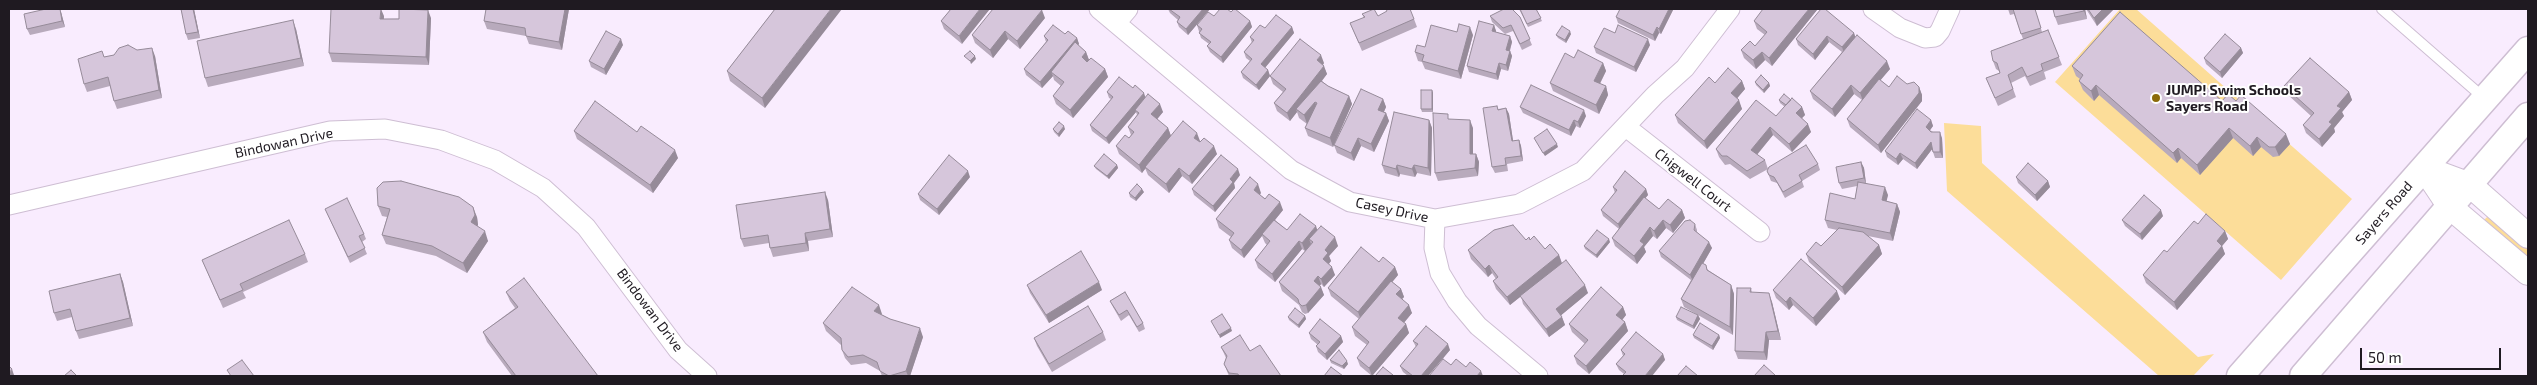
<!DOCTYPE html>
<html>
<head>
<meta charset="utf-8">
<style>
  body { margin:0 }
  #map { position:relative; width:2537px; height:385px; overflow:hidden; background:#f9ecfe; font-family:"Exo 2",sans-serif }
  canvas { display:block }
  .frame { position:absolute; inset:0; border:10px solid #1f1a21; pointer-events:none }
  .scale { position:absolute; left:2360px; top:348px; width:141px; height:22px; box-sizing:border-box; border:2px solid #1f1a21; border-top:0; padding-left:6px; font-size:15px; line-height:18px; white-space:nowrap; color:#1f1a21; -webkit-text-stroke:4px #fff; paint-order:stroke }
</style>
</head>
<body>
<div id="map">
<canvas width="2537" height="385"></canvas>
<div class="frame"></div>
<div class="scale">50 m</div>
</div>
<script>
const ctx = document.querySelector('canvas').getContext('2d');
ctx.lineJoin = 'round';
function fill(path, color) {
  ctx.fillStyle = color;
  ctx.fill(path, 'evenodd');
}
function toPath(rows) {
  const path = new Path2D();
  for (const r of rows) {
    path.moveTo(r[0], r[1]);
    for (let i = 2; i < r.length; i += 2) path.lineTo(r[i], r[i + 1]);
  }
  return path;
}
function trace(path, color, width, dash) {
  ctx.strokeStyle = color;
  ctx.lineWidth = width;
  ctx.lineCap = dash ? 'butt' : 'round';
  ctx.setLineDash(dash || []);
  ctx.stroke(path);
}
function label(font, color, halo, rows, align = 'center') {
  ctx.font = font + ' "Exo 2",sans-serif';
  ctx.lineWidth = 4;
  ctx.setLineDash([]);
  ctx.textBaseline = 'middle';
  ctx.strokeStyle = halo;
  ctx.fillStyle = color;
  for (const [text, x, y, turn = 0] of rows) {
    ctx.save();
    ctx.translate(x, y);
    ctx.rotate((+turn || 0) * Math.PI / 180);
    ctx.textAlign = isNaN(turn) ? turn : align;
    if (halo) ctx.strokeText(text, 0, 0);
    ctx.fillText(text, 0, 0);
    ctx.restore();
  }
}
const green = toPath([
  [2120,9,2136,9,2352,199,2281,280,2055,82],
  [1944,123,1981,126,1982,163,2198,357,2214,354,2193,376,2159,376,1947,191],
  [2489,215,2528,244,2528,266,2483,221]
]);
const service = toPath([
  [2382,9,2484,98]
]);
const minor = toPath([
  [1099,9,1291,170,1350,202,1435,219,1519,204,1583,171,1655,95,1685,68,1730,9],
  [1873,9,1900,28,1925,38,1935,37,1940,31,1950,9],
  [1116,23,1128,9],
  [1626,127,1760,232],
  [9,205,330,131,385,129,441,140,495,160,543,188,586,227,678,350,707,376],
  [1435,219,1434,248,1440,273,1457,301,1478,326,1538,376]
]);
const tertiary = toPath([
  [2424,168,2450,207,2528,273],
  [2424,168,2470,185,2528,236]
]);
const secondary = toPath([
  [2240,376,2528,50],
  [2303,376,2528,116]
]);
const wall = toPath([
  [181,9,194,9,200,38,188,40,186,34],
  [569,9,562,50,529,44,526,36,487,29,484,21],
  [775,9,765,108,730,81,727,71],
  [951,9,962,44,944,29,941,21],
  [1168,9,1210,9,1188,35,1179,27,1177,22,1178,20,1170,13],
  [1519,9,1536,9,1542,21,1528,27],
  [2008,9,2035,9,2042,32,2048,30,2062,65,2044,72,2046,79,2030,86,2025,76,2011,83,2016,97,1998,106,1986,78,2000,73,1999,71,1996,69,1993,61,2023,39,2014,14,2010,15],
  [2085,9,2087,19,2058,25,2055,17],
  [2086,9,2112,9,2113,10,2097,26],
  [1673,10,1661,34,1659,33,1655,41,1618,23,1616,17],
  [1817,10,1772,66,1765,60,1756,69,1744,58,1741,50,1755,46,1765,35,1757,29,1754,21],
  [61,12,65,27,30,35,27,29],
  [1362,14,1378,16,1414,19,1417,27,1362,51,1350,23,1364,18],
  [384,16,384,19,431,18,429,65,332,62,329,53],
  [1214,16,1250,21,1252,27,1223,63,1210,52,1207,46,1209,44,1201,38,1197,25],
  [1490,16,1520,17,1532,45,1522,50,1513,31,1505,34,1492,22],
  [1045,18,1020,49,1008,39,993,58,975,43,972,35],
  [1494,25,1496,31,1496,32,1510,36,1512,42,1510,51,1512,56,1508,71,1501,69,1498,80,1469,72,1467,66],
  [1292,27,1294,33,1265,68,1268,70,1270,76,1324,63,1323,65,1327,74,1322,81,1328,86,1349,96,1352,104,1333,147,1308,136,1305,128,1307,124,1299,118,1297,112,1290,121,1277,111,1274,103,1283,92,1273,84,1270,76,1259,90,1243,78,1241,72,1250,61,1246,58,1244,52,1252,43,1250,37,1265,28],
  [296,29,304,66,208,87,205,78],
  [1457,32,1473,35,1461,79,1425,69,1422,62,1418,61,1415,52,1425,47],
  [1615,33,1650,45,1636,72,1596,53,1594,47],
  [1854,33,1855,37,1890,69,1880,80,1889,87,1907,84,1919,87,1922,95,1922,101,1881,153,1850,127,1847,119,1862,100,1854,94,1835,117,1813,99,1810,91,1842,52,1829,42,1815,60,1798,45,1796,39],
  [1065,34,1077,38,1079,44,1078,45,1086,52,1089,60,1105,69,1108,77,1073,118,1056,104,1053,96,1061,86,1054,80,1053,76,1042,88,1026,75,1024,69,1046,42,1044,36],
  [1571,34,1566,43,1558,38,1556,35],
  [623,45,606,75,591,67,589,61],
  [2241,48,2243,53,2222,78,2206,64,2204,58],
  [137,50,155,56,162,98,117,109,114,101,110,86,87,92,84,84,104,57,114,55],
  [1574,58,1603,63,1606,71,1600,84,1606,86,1608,95,1599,114,1553,91,1550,83],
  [2072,66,2222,101,2236,101,2290,144,2279,156,2273,157,2261,147,2253,156,2233,138,2200,175,2181,158,2177,163,2099,95,2094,101,2083,90,2079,81,2080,79,2076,76],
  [1742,81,1745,89,1737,98,1742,109,1707,149,1678,123,1675,115,1715,83],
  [1755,82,1769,83,1770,86,1764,93,1756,85],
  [2284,86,2349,92,2352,100,2342,112,2344,116,2334,128,2335,132,2322,147,2306,133,2303,125,2311,116,2287,94],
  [1133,88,1145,97,1163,112,1157,119,1168,128,1171,136,1200,141,1217,154,1192,184,1182,176,1169,193,1148,175,1145,168,1142,173,1119,154,1116,146,1129,138,1131,135,1128,127,1137,115,1136,112,1109,144,1092,131,1090,125,1111,99,1109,98,1107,92],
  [1432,90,1433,93,1433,112,1422,112,1421,109],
  [1383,99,1386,107,1384,112,1386,113,1389,121,1374,152,1361,146,1354,161,1337,153,1334,145],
  [1779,100,1791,100,1802,107,1805,115,1802,118,1811,132,1792,152,1773,135,1757,155,1765,160,1768,169,1750,179,1730,164,1725,165,1719,157,1716,149,1776,116,1785,107,1780,103],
  [1497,106,1498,109,1506,108,1509,114,1513,141,1519,140,1521,146,1523,161,1507,164,1508,171,1495,173,1492,167],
  [1520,107,1586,116,1580,128,1576,126,1571,136,1523,113],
  [1450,119,1473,128,1473,154,1476,154,1479,162,1478,176,1438,181,1435,173],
  [1429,120,1432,128,1431,176,1417,173,1415,177,1400,174,1399,177,1385,173,1382,165],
  [1931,120,1933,126,1930,130,1942,138,1943,158,1935,158,1932,149,1917,169,1903,159,1898,165,1887,157,1885,151],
  [1053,129,1065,129,1059,137,1054,132],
  [574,131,637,132,678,158,653,193,577,139],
  [1861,162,1864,168,1866,183,1888,195,1886,201,1897,204,1900,212,1893,241,1868,236,1879,245,1882,254,1845,295,1809,262,1806,254,1821,246,1837,230,1828,228,1825,220,1855,199,1857,186,1842,189,1839,183],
  [1818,164,1820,170,1802,181,1804,187,1785,198,1777,183,1771,181,1767,171],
  [1117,165,1118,168,1109,179,1096,169,1094,166],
  [1240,175,1234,183,1235,188,1215,212,1194,195,1192,189],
  [970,177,939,215,920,200,918,194],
  [2016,177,2048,181,2050,187,2037,201,2018,183],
  [1613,187,1646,189,1648,195,1645,198,1659,209,1682,210,1685,218,1673,233,1666,228,1657,239,1653,236,1644,247,1646,252,1637,264,1615,246,1612,238,1619,229,1603,216,1601,210,1615,193],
  [1144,192,1136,201,1130,197,1129,193],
  [1261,193,1260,195,1283,210,1275,220,1287,230,1317,230,1338,246,1329,256,1331,261,1329,264,1335,275,1324,287,1321,284,1320,286,1324,295,1308,313,1305,314,1302,312,1299,305,1282,291,1279,282,1305,251,1302,249,1275,282,1258,268,1255,260,1267,245,1265,243,1262,236,1244,258,1232,248,1229,240,1231,237,1219,228,1216,219],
  [828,200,833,237,808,241,809,251,773,257,770,248,769,243,744,247,741,239],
  [378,206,477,217,478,225,477,226,488,241,467,273,436,256,386,244,382,235,387,217,382,216],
  [325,209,364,234,366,239,362,242,367,254,350,263],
  [2163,216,2142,240,2125,226,2122,220],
  [1695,224,1697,230,1697,232,1712,248,1703,264,1708,270,1731,285,1734,294,1733,335,1684,307,1681,299,1691,280,1661,257,1659,251],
  [2198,224,2225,231,2228,239,2222,246,2225,254,2177,310,2146,283,2143,275],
  [1526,240,1530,240,1545,249,1559,255,1562,263,1588,293,1561,315,1565,325,1549,337,1523,304,1521,296,1510,305,1496,289,1493,281,1496,279,1492,273,1488,277,1471,259,1468,250],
  [1610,242,1597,258,1585,249,1584,246],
  [305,254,308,262,243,292,246,298,223,308,202,260],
  [1379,262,1395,267,1398,275,1392,282,1401,289,1404,297,1402,299,1412,313,1404,323,1406,324,1409,333,1372,376,1360,366,1357,358,1367,345,1355,336,1352,327,1359,319,1331,296,1328,288],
  [120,274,123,282,133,326,79,339,76,331,72,317,57,321,54,313],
  [1027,285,1102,290,1049,323,1030,293],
  [1751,288,1752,293,1772,302,1781,340,1769,340,1767,360,1738,359,1735,351],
  [1773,290,1840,299,1816,326,1793,305,1789,310,1776,298],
  [506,292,598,376,512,376,487,342,483,332,515,308,510,301],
  [1125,292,1143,323,1145,329,1139,332,1129,315,1121,321,1113,307,1110,301],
  [1623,307,1626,315,1622,320,1625,322,1628,331,1589,374,1577,364,1574,356,1585,344,1572,332,1569,324],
  [881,314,923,337,910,376,882,376,880,371,866,363,851,365,845,358,842,350,841,345,826,331,823,323,882,314],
  [1698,315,1700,319,1694,329,1677,320,1676,317],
  [1305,316,1306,319,1299,328,1289,320,1288,317],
  [1103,332,1106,340,1052,372,1037,346,1034,338],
  [1309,333,1341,336,1343,342,1327,360,1318,352,1316,346,1318,345,1311,339],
  [1693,335,1719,335,1720,338,1713,350,1694,338],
  [1413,341,1450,350,1428,376,1408,376,1403,372,1400,366,1416,347],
  [1221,347,1250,351,1281,376,1229,376,1224,364,1226,358],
  [1621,350,1663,354,1665,360,1624,374,1619,370,1616,364,1623,356],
  [1330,360,1348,364,1344,369,1331,363]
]);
const shadedWall = toPath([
  [60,9,61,12,65,27,62,21],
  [193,9,194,9,200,38,198,32],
  [381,9,384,16,383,27,380,19],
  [565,9,569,9,562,50,559,42],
  [831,9,842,9,765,108,762,98],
  [980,9,990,9,962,44,959,36],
  [1203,9,1210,9,1188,35,1186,29],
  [1669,9,1673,9,1673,10,1661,34,1659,29],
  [1809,9,1817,9,1817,10,1772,66,1769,58],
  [2083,9,2085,9,2087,19,2084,11],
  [2103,9,2112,9,2113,10,2097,26,2094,18],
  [428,10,431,18,429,65,426,57],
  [1042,10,1045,18,1020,49,1017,41],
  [293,20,296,29,304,66,301,58],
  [1250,21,1252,27,1223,63,1221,57],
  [1494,25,1496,31,1494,37,1492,31],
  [1292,27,1294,33,1263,70,1261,64],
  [1470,27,1473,35,1461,79,1458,71],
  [1657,27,1659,33,1655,41,1653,35],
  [1005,31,1008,39,993,58,990,50],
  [1570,31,1571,34,1566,43,1565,40],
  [1854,33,1856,39,1844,53,1842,47],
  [1510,36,1512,42,1508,56,1506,50],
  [1827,36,1829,42,1815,60,1813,54],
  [1077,38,1079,44,1054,74,1051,72,1053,76,1042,88,1040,82],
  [621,39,623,45,606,75,604,69],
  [1648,39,1650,45,1636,72,1634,67],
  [152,48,155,56,162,98,159,90],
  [2241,48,2243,53,2222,78,2220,72],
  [1510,51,1512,56,1508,71,1506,65],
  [1086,52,1089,60,1085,65,1082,57],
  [1762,52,1765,60,1756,69,1753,60],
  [1321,55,1324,63,1320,69,1317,60],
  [975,56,976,59,971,64,970,61],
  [1887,61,1890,69,1863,101,1860,93],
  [1499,63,1501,69,1498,80,1496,74],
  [1603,63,1606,71,1597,89,1594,81],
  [1324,66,1327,74,1298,111,1296,109,1297,112,1290,121,1287,113],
  [1105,69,1108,77,1073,118,1070,110],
  [1268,70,1270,76,1259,90,1256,85],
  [1742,81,1745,89,1734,102,1731,93],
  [1769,83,1770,86,1764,93,1763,90],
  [1851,85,1854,94,1835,117,1832,109],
  [2096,85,2099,95,2094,101,2091,91],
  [1606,86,1608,95,1599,114,1596,105],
  [1919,87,1922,95,1922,101,1881,153,1878,145],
  [1432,90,1433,93,1433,112,1432,109],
  [2349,92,2352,100,2342,112,2344,116,2334,128,2335,132,2322,147,2319,139,2337,106],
  [1144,93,1146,99,1135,110,1136,112,1109,144,1106,138],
  [1349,96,1352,104,1333,147,1330,138],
  [1383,99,1386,107,1381,118,1378,110],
  [1739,100,1742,109,1707,149,1704,141],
  [1315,102,1318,110,1307,124,1304,115],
  [1160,104,1163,112,1154,123,1151,114],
  [1802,107,1805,115,1799,121,1796,113],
  [1506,108,1509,114,1514,147,1512,141],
  [1584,110,1586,116,1580,128,1578,122],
  [1386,113,1389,121,1374,152,1371,144],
  [1429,120,1432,128,1431,176,1428,168],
  [1470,120,1473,128,1473,162,1470,154],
  [1574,120,1576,126,1571,136,1569,130],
  [1931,120,1933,126,1928,133,1926,127],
  [1808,124,1811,132,1792,152,1789,144],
  [1064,126,1065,129,1059,137,1058,134],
  [1770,127,1773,135,1754,158,1751,150],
  [1168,128,1171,136,1142,173,1139,165],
  [2229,128,2233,138,2200,175,2197,165],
  [1940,132,1942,138,1943,158,1940,152],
  [1197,133,1200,141,1197,146,1194,138],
  [2286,134,2290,144,2279,156,2275,147],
  [2257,137,2261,147,2253,156,2250,146],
  [1358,138,1361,146,1354,161,1351,153],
  [1519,140,1521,146,1523,161,1521,156],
  [1931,142,1933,148,1917,169,1915,163],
  [1557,144,1558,147,1545,156,1543,153],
  [1214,146,1217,154,1192,184,1189,176],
  [2178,148,2181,158,2177,163,2173,153],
  [675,150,678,158,653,193,650,185],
  [1900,153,1903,159,1898,165,1896,159],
  [1476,154,1479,162,1478,176,1475,168],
  [1861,162,1864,168,1866,184,1864,178],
  [1117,165,1118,168,1109,179,1107,176],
  [1397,165,1400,174,1399,177,1396,169],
  [1414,165,1417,173,1415,177,1412,169],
  [1179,168,1182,176,1169,193,1166,184],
  [1238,169,1240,175,1234,183,1235,188,1215,212,1213,206,1230,179],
  [968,171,970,177,939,215,937,209],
  [2048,181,2050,187,2037,201,2035,195],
  [1258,184,1261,193,1257,198,1254,190],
  [1885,187,1888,195,1885,208,1882,200],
  [1142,189,1144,192,1136,201,1135,198],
  [1646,189,1648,195,1620,229,1618,224],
  [825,192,828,200,833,237,830,229],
  [1280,202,1283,210,1244,258,1241,250],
  [1897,204,1900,212,1893,241,1890,233],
  [473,207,477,217,478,225,474,232,471,222],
  [1682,210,1685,218,1673,233,1670,225],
  [2161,210,2163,216,2142,240,2140,234],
  [1663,220,1666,228,1657,239,1654,231],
  [1316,226,1319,235,1309,239,1311,244,1305,251,1302,243],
  [1650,227,1653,236,1644,247,1646,252,1637,264,1634,256,1640,241],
  [485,231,488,241,467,273,463,263],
  [2225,231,2228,239,2222,246,2225,254,2177,310,2174,302,2217,241],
  [805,233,808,241,809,251,806,243],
  [1335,237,1338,246,1329,256,1331,261,1326,267,1323,259,1325,250],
  [1609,239,1610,242,1597,258,1596,255],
  [1299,241,1302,249,1275,282,1272,274],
  [1709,242,1712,248,1693,281,1690,275],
  [1879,245,1882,254,1845,295,1842,287],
  [1559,255,1562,264,1510,305,1507,297],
  [1489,265,1492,273,1488,277,1485,269],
  [1332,267,1335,275,1324,287,1321,279],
  [1395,267,1398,275,1361,320,1358,312],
  [120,274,123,282,133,326,130,318],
  [1318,276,1321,284,1317,290,1314,281],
  [1099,282,1102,290,1049,323,1046,315],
  [1585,285,1588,293,1559,317,1556,309],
  [1731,285,1734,294,1733,335,1730,327],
  [1321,287,1324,295,1308,313,1306,305],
  [1401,289,1404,297,1399,302,1396,294],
  [1837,291,1840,299,1816,326,1813,318],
  [1769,293,1772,302,1781,340,1778,331],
  [1790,297,1793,305,1789,310,1786,302],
  [879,305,882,314,877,319,874,311],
  [1409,305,1412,313,1401,326,1398,318],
  [1623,307,1626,315,1619,324,1616,315],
  [1698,315,1700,319,1694,329,1693,326],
  [1305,316,1306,319,1299,328,1298,325],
  [1562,317,1565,325,1549,337,1546,329],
  [1625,322,1628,331,1589,374,1586,366],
  [1406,324,1409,333,1372,376,1369,368],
  [920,328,923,337,910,376,908,376,906,371],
  [1231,328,1232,331,1220,338,1219,335],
  [1766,332,1769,340,1767,360,1764,352],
  [1719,335,1720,338,1713,350,1712,346],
  [1341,336,1343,342,1327,360,1325,354],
  [1448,344,1450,350,1428,376,1421,376],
  [1663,354,1665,360,1652,376,1645,376],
  [1347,361,1348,364,1344,369,1342,366],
  [12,369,14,375,14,376,9,376,9,373],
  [1481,371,1483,376,1477,376]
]);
const building = toPath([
  [46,9,60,9,62,21,27,29,24,14,46,9],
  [181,9,193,9,198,32,186,34,181,9],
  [331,9,381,9,380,19,399,19,399,9,428,10,426,57,329,53,331,9],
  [486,9,565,9,559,42,526,36,525,28,484,21,486,9],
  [775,9,831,9,762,98,727,71,775,9],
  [951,9,980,9,959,36,941,21,951,9],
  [993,9,1041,9,1042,10,1017,41,1005,31,990,50,972,35,993,9],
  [1169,9,1203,9,1186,29,1177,22,1180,17,1169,9],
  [1220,9,1227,9,1231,12,1234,9,1235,9,1250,21,1221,57,1207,46,1211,42,1199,33,1202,29,1197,25,1208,12,1214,16,1220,9],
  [1374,9,1378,16,1387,11,1386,9,1410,9,1414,19,1359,43,1350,23,1365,17,1362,14,1374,9],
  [1504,9,1512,9,1520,17,1530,39,1520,44,1511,25,1503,28,1490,16,1504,9],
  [1520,9,1536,9,1541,18,1527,24,1520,9],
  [1620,9,1669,9,1659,29,1657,27,1653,35,1616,17,1620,9],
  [1763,9,1809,9,1769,58,1762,52,1753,60,1741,50,1750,41,1755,46,1767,32,1754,21,1763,9],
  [1821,9,1825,9,1854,33,1842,47,1827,36,1813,54,1796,39,1821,9],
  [2013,9,2035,9,2041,28,2021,34,2013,9],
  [2053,9,2083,9,2084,11,2055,17,2053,9],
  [2088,9,2103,9,2094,18,2088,9],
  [2120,12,2222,101,2228,94,2236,101,2241,95,2286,134,2275,147,2269,147,2257,137,2250,146,2229,128,2197,165,2178,148,2173,153,2096,85,2091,91,2079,81,2083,75,2072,66,2120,12],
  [1276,15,1292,27,1261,64,1268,70,1256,85,1241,72,1252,59,1244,52,1254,40,1250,37,1260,25,1265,28,1276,15],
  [293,20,301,58,205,78,197,41,293,20],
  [1479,21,1494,25,1492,31,1510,36,1506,50,1510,51,1506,65,1499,63,1496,74,1467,66,1479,21],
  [1459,24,1470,27,1458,71,1422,61,1424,55,1415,52,1417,45,1425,47,1431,25,1457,32,1459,24],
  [1053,25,1065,34,1068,31,1077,38,1040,82,1024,69,1048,40,1044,36,1053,25],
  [1618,25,1648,39,1634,67,1594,47,1604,28,1615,33,1618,25],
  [1562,26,1570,31,1565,40,1556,35,1562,26],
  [2048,30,2059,57,2041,64,2043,70,2027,77,2022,67,2008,75,2013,89,1995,98,1986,78,2000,73,1997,63,1993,61,1991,51,2048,30],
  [606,31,621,39,604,69,589,61,606,31],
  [2225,34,2241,48,2220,72,2204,58,2225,34],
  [1857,35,1887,61,1860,93,1851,85,1832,109,1810,91,1857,35],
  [1300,39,1321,55,1317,60,1324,66,1287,113,1274,103,1286,89,1270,76,1300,39],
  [1075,42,1086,52,1082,57,1087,62,1091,58,1105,69,1070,110,1053,96,1064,82,1051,72,1075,42],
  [128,45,137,50,152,48,159,90,114,101,108,77,84,84,78,59,102,51,104,57,114,55,119,48,128,45],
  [1578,50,1603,63,1594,81,1606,86,1596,105,1550,83,1565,53,1574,58,1578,50],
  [970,51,975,56,970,61,964,56,970,51],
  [2310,58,2349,92,2337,106,2341,108,2329,122,2332,124,2319,139,2303,125,2314,113,2284,86,2310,58],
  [1728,68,1742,81,1731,93,1739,100,1704,141,1675,115,1709,77,1715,83,1728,68],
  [1761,75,1769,83,1763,90,1755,82,1761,75],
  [1897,76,1907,84,1914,82,1919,87,1919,93,1878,145,1847,119,1879,79,1889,87,1897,76],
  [1119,77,1133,88,1135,85,1144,93,1106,138,1090,125,1113,97,1107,92,1119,77],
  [1321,81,1328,86,1349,96,1330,138,1305,128,1317,103,1315,102,1304,115,1296,109,1321,81],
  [1531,85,1584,110,1578,122,1574,120,1569,130,1520,107,1531,85],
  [1361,89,1383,99,1378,110,1386,113,1371,144,1358,138,1351,153,1334,145,1361,89],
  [1421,90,1432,90,1432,109,1421,109,1421,90],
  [1148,94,1160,104,1151,114,1168,128,1139,165,1116,146,1125,135,1129,138,1134,132,1128,127,1139,113,1135,110,1148,94],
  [1784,94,1791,100,1786,105,1779,100,1784,94],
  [1792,98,1802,107,1796,113,1808,124,1789,144,1770,127,1751,150,1765,160,1747,171,1727,156,1722,156,1716,149,1756,100,1776,116,1792,98],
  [595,101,637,132,641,126,675,150,650,185,574,131,595,101],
  [1497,106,1498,110,1506,108,1512,141,1519,140,1521,156,1505,158,1506,165,1492,167,1483,108,1497,106],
  [1917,109,1931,120,1926,127,1931,132,1940,132,1940,152,1933,152,1931,142,1915,163,1900,153,1896,159,1885,151,1917,109],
  [1394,112,1429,120,1428,168,1414,165,1412,169,1397,165,1396,169,1382,165,1394,112],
  [1433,113,1448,114,1448,119,1470,120,1470,154,1476,154,1475,168,1435,173,1433,113],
  [1183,121,1197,133,1194,138,1200,142,1204,138,1214,146,1189,176,1179,168,1166,184,1145,167,1183,121],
  [1059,122,1064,126,1058,134,1053,129,1059,122],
  [1547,129,1557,144,1543,153,1534,138,1547,129],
  [1806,145,1818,164,1799,175,1802,181,1783,192,1774,177,1769,175,1767,171,1769,167,1806,145],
  [1104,154,1117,165,1107,176,1094,166,1104,154],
  [949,155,968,171,937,209,918,194,949,155],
  [1221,155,1238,169,1230,179,1233,182,1213,206,1192,189,1221,155],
  [1861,162,1864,178,1839,183,1836,167,1861,162],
  [2028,163,2048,181,2035,195,2016,177,2028,163],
  [1625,171,1646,189,1618,224,1601,210,1617,190,1613,187,1625,171],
  [1250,177,1258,184,1254,190,1265,199,1269,194,1280,202,1241,250,1229,240,1234,233,1216,219,1250,177],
  [401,181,459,197,473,207,475,215,471,222,485,231,463,263,432,246,382,235,390,209,378,206,377,188,383,182,401,181],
  [1858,182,1885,187,1882,200,1897,204,1890,233,1825,220,1830,193,1855,199,1858,182],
  [1137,184,1142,189,1135,198,1129,193,1137,184],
  [825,192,830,229,805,233,806,243,770,248,768,235,741,239,736,205,825,192],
  [2144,195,2161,210,2140,234,2122,220,2144,195],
  [1644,197,1659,209,1668,199,1682,210,1670,225,1663,220,1654,231,1650,227,1640,241,1644,244,1634,256,1612,238,1644,197],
  [347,198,364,234,359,236,365,248,348,257,325,209,347,198],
  [1300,214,1316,226,1302,243,1299,241,1272,274,1255,260,1270,241,1262,234,1274,220,1287,230,1300,214],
  [2206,214,2225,231,2217,241,2222,246,2174,302,2143,275,2164,250,2167,252,2194,221,2198,224,2206,214],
  [289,220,305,254,240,284,243,290,220,300,202,260,289,220],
  [1690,220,1695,224,1694,230,1709,242,1690,275,1659,251,1685,221,1690,220],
  [1513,225,1526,240,1529,237,1530,240,1534,236,1545,249,1550,244,1559,255,1507,297,1493,281,1498,277,1489,265,1485,269,1468,250,1494,230,1513,225],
  [1321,226,1335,237,1325,250,1328,253,1323,259,1332,267,1321,279,1318,276,1314,281,1321,287,1306,305,1302,306,1299,303,1298,299,1279,282,1313,242,1309,239,1321,226],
  [1839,228,1863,232,1879,245,1842,287,1806,254,1816,242,1821,246,1839,228],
  [1597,230,1609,239,1596,255,1584,246,1597,230],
  [1361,247,1379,262,1383,257,1395,267,1358,312,1328,288,1361,247],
  [1081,251,1099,282,1046,315,1027,285,1081,251],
  [1801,259,1837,291,1813,318,1790,297,1786,302,1773,290,1801,259],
  [1566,260,1585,285,1556,309,1562,317,1546,329,1520,296,1566,260],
  [1702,263,1706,265,1707,270,1731,285,1730,327,1681,299,1702,263],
  [120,274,130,318,76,331,70,309,54,313,49,291,120,274],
  [524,278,598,376,516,376,483,332,518,307,506,292,524,278],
  [1391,281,1401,289,1396,294,1409,305,1398,318,1406,324,1369,368,1357,358,1369,342,1352,327,1391,281],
  [852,287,879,305,874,311,890,319,920,328,906,371,889,376,880,371,877,362,863,355,848,357,842,350,841,338,823,323,852,287],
  [1601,287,1623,307,1616,315,1625,322,1586,366,1574,356,1588,340,1569,324,1601,287],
  [1737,288,1751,288,1750,292,1769,293,1778,331,1766,332,1764,352,1735,351,1737,288],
  [1125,292,1143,323,1137,327,1127,310,1119,315,1110,301,1125,292],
  [1088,306,1103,332,1049,364,1034,338,1088,306],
  [1681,307,1698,315,1693,326,1676,317,1681,307],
  [1295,308,1305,316,1298,325,1288,317,1295,308],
  [1222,314,1231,328,1219,335,1211,321,1222,314],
  [1320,319,1341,336,1325,354,1316,346,1320,342,1309,333,1320,319],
  [1700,323,1719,335,1712,346,1693,335,1700,323],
  [1426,326,1448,344,1421,376,1413,376,1400,366,1418,344,1413,341,1426,326],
  [1636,332,1663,354,1645,376,1622,376,1626,372,1616,364,1625,354,1621,350,1636,332],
  [1240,335,1250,351,1260,345,1281,376,1239,376,1238,374,1229,373,1224,364,1227,356,1221,347,1240,335],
  [1339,350,1347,361,1342,366,1330,360,1339,350],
  [1443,359,1451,365,1456,359,1466,367,1470,362,1481,371,1477,376,1429,376,1443,359],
  [242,360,254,376,231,376,227,370,242,360],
  [1764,365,1775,375,1774,376,1754,376,1764,365],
  [9,366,12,369,9,373,9,366],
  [1686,366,1698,376,1677,376,1686,366],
  [1331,367,1343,376,1324,376,1331,367],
  [1383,367,1393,375,1392,376,1375,376,1383,367],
  [71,370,77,376,64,376,71,370]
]);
const markers = [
  [2156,98,5,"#8b6a0a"]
];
const poiNames = [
  ["JUMP! Swim Schools",2166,90],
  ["Sayers Road",2166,106]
];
const streetNames = [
  ["Bindowan Drive",284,143,-12],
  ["Chigwell Court",1693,180,38],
  ["Casey Drive",1392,210,12],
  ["Sayers Road",2384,213,-49],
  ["Bindowan Drive",650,310,53]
];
fill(green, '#fcdd99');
trace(service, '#cebed3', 12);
trace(minor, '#cebed3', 21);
trace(tertiary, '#cebed3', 26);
trace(secondary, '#cebed3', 29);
trace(service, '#fff', 10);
trace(minor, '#fff', 19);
trace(tertiary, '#fff', 24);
trace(secondary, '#fff', 26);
fill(wall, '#b8aabc');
fill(shadedWall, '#968b99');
fill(building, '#d6c6db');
trace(building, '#968b99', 1);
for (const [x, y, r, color] of markers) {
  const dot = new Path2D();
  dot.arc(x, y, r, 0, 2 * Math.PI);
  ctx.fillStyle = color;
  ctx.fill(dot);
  trace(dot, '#fff', 2);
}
label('bold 14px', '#1f1a21', '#fff', poiNames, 'left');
label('14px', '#1f1a21', '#fff', streetNames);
</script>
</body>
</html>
